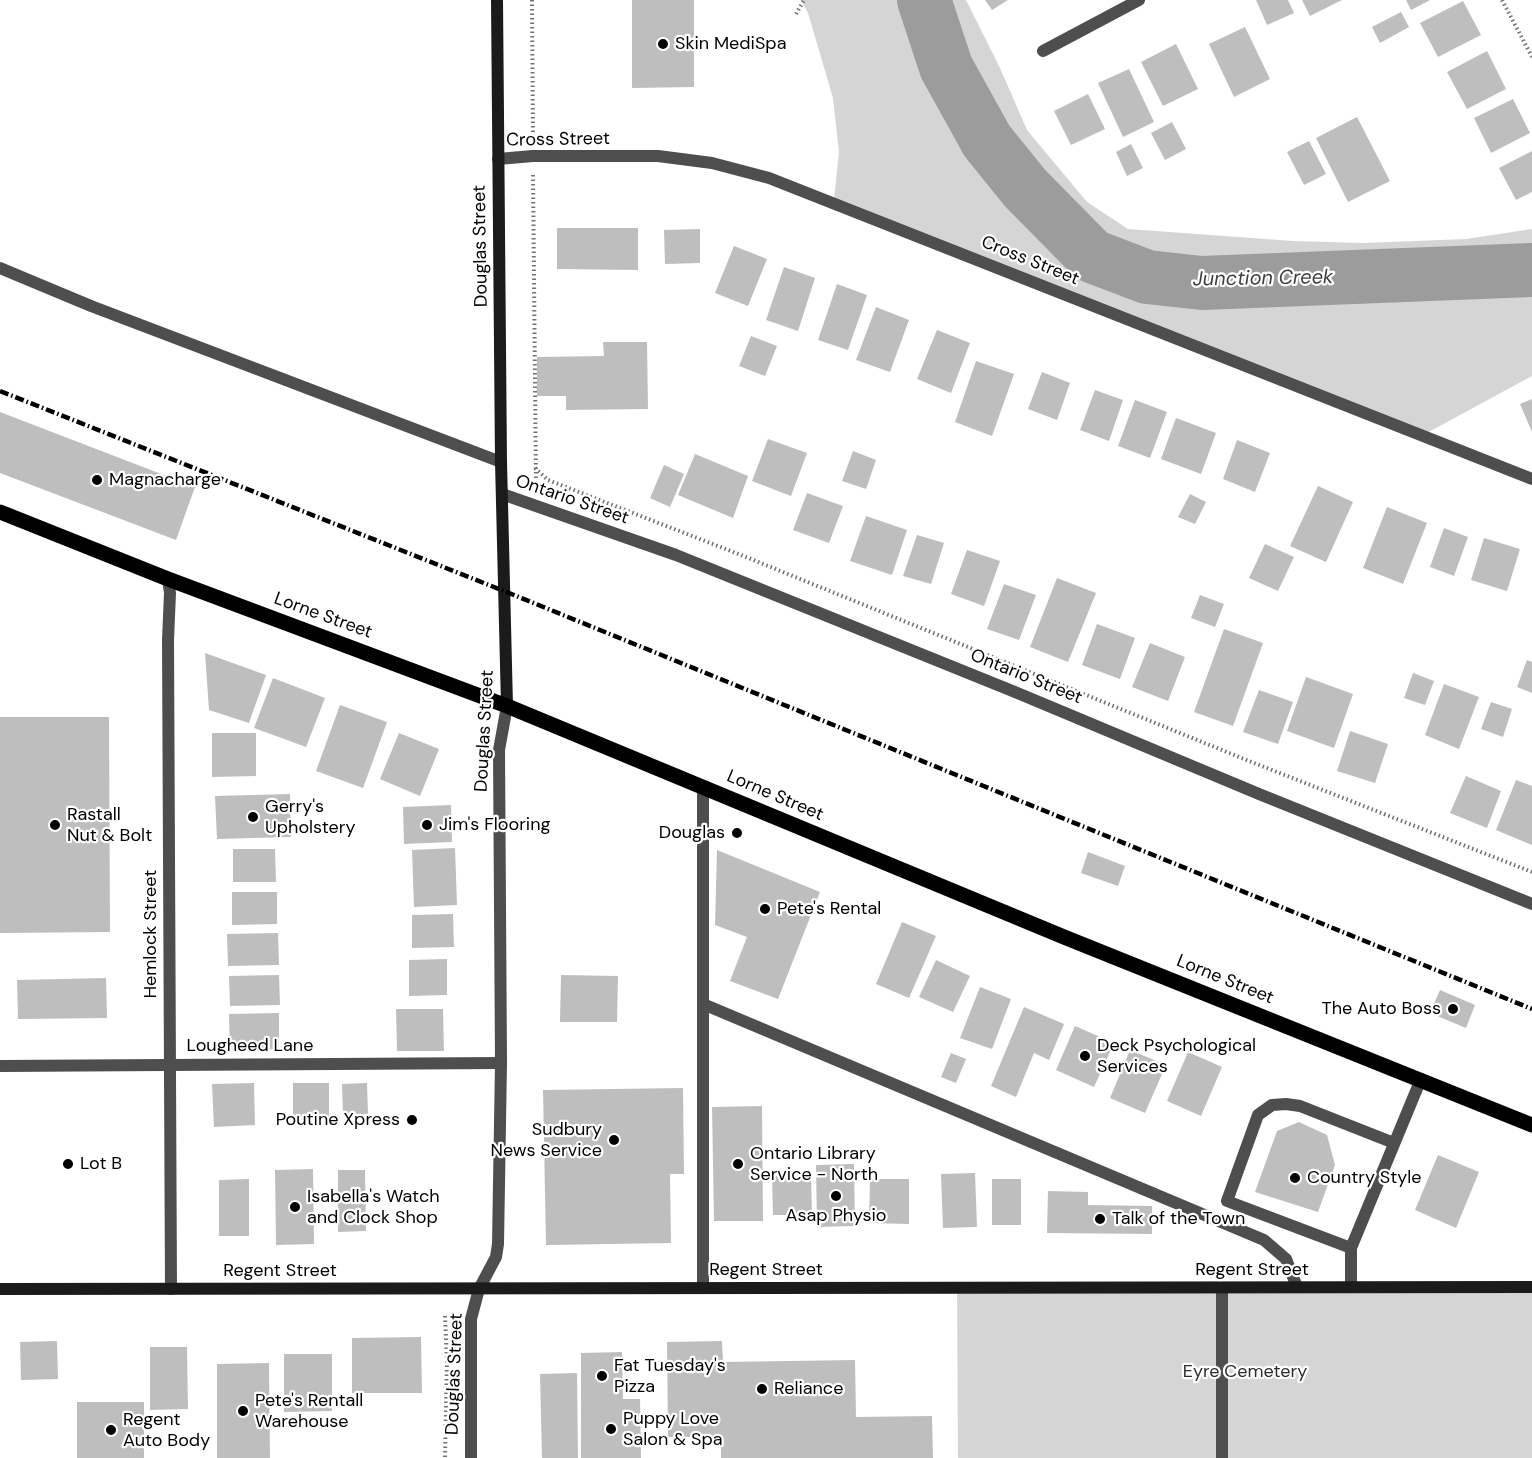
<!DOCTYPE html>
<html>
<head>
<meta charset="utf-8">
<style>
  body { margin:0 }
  canvas { display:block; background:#fff }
</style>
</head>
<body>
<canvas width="1532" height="1458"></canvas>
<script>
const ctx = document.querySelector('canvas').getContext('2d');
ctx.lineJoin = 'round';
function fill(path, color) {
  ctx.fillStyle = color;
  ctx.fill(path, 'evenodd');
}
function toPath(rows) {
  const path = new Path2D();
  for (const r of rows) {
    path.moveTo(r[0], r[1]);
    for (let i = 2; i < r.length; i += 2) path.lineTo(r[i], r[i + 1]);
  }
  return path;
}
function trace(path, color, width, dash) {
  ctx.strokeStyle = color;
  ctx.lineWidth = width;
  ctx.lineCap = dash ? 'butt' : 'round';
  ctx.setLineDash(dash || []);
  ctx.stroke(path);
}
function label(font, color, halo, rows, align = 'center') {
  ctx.font = font + ' "DM Sans",sans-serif';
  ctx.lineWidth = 4.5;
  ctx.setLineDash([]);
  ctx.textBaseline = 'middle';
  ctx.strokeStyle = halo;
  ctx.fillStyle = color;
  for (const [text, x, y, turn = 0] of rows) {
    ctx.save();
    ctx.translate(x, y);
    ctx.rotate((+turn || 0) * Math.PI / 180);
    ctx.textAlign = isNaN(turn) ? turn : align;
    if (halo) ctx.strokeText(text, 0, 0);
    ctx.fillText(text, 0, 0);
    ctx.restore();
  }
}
const green = toPath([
  [801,0,966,0,1000,68,1027,130,1087,202,1128,229,1293,241,1363,243,1466,239,1532,229,1532,376,1425,434,834,200,839,152,833,98,808,13],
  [1532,1285,1532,1458,958,1458,957,1286]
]);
const river = toPath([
  [924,0,946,67,987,141,1025,188,1092,256,1147,277,1202,283,1532,270]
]);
const building = toPath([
  [632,0,694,0,694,87,632,88],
  [985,0,1008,0,992,10],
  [1256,0,1288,0,1294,13,1267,25],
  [1302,0,1342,0,1310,16],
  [1406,0,1430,0,1411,10],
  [1463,1,1481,35,1438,57,1420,23],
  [1401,12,1409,27,1380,43,1372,27],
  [1245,27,1270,79,1234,97,1209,44],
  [1176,44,1198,89,1163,106,1141,62],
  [1487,51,1506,89,1467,109,1447,72],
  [1129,69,1154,122,1123,137,1098,83],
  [1088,94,1105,129,1071,145,1054,111],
  [1513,99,1530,133,1491,153,1474,118],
  [1357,117,1390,181,1348,202,1316,138],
  [1172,122,1186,149,1165,160,1151,133],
  [1309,141,1326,174,1304,185,1287,152],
  [1131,144,1143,168,1127,176,1116,152],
  [1532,151,1532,192,1516,200,1499,168],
  [557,228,638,228,638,270,557,269],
  [700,229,700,263,665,264,664,230],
  [734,246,767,259,748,306,715,293],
  [784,267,815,278,798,331,766,320],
  [837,284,867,295,848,350,818,340],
  [876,307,909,320,890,372,856,360],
  [937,330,970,343,951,393,917,379],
  [751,336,777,346,765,376,739,366],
  [603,342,647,342,648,409,566,410,566,396,537,396,537,357,604,356],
  [976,361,1014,374,992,436,955,422],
  [1042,372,1070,383,1057,420,1028,409],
  [1095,390,1123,400,1109,441,1080,430],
  [1532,399,1532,432,1520,404],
  [1135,400,1167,412,1150,458,1118,446],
  [0,412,195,487,176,540,0,473],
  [1176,418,1216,433,1201,474,1161,459],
  [768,439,807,453,791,496,752,481],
  [1237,440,1270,453,1255,492,1223,479],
  [853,451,876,460,866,489,842,481],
  [695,454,748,476,733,518,678,495],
  [664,465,684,474,670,507,650,498],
  [1318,486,1353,502,1326,562,1290,546],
  [807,493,843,506,829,543,793,530],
  [1190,494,1206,502,1195,524,1178,517],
  [1387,507,1427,523,1403,584,1363,568],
  [866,516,907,530,892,575,850,561],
  [1444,528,1468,537,1454,576,1430,567],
  [917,535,944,543,931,584,903,576],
  [1484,538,1520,549,1507,591,1471,580],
  [1265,544,1294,557,1278,591,1249,578],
  [967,550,1000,561,984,606,951,594],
  [1057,578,1096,593,1068,662,1030,647],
  [1004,584,1036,595,1019,640,987,629],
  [1200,595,1224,604,1215,627,1191,618],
  [1097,624,1135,638,1120,679,1082,665],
  [1224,629,1263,643,1233,726,1194,712],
  [1150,643,1185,657,1168,701,1132,687],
  [205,653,266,675,249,723,209,710],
  [1527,660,1532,662,1532,693,1517,687],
  [1413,673,1434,681,1425,705,1404,698],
  [1306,677,1353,694,1334,748,1287,731],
  [273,678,325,698,306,747,254,728],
  [1444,684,1479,697,1459,749,1425,735],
  [1259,690,1293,702,1278,744,1243,732],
  [1491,702,1512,709,1503,737,1481,729],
  [340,705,387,722,363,788,316,771],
  [0,717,109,717,110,932,0,933],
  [1350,731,1388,744,1375,783,1337,771],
  [212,733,256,733,256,776,212,777],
  [399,733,439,749,420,796,380,779],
  [1466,776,1501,791,1487,828,1450,813],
  [1516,780,1532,786,1532,845,1496,830],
  [290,794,291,837,217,839,215,796],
  [451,805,452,842,404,844,403,807],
  [455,848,457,905,414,907,412,850],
  [233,849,275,849,276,882,233,882],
  [717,850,820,892,778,999,730,981,747,937,715,925],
  [1088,852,1125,866,1118,886,1081,873],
  [232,892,277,892,277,924,232,925],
  [453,914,454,947,412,948,412,915],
  [902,922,936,936,909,998,876,984],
  [278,933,279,965,228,966,227,934],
  [447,959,447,995,409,996,409,960],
  [936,960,970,976,953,1012,919,997],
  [279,975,280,1005,230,1006,229,976],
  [561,975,618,976,617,1022,560,1022],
  [106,978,107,1018,18,1019,17,980],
  [980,987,1011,999,992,1049,960,1038],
  [1440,990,1475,1005,1466,1028,1430,1013],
  [1024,1007,1064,1024,1049,1060,1034,1053,1016,1097,991,1086],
  [396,1009,443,1009,444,1051,397,1051],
  [279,1013,279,1049,230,1050,229,1014],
  [1075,1026,1114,1043,1094,1087,1056,1070],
  [1130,1050,1166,1065,1145,1113,1110,1098],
  [1188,1052,1222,1067,1201,1116,1167,1101],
  [951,1053,966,1059,956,1083,941,1077],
  [254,1083,255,1125,214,1127,212,1084],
  [293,1083,329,1083,329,1116,293,1116],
  [367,1083,368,1114,343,1114,342,1084],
  [683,1088,684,1174,670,1174,671,1243,546,1245,543,1090],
  [762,1106,763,1221,714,1221,712,1107],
  [1299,1122,1327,1135,1335,1165,1318,1212,1255,1192,1277,1131],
  [1438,1155,1479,1172,1456,1228,1415,1210],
  [854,1164,855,1226,817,1227,816,1165],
  [313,1169,314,1244,276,1245,275,1170],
  [338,1170,365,1170,366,1231,338,1232],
  [975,1173,977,1227,943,1228,941,1174],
  [772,1176,811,1176,812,1215,773,1215],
  [249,1179,249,1236,219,1236,219,1180],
  [870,1179,909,1179,909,1224,869,1223],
  [992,1179,1021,1179,1021,1225,992,1225],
  [1048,1191,1088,1192,1088,1205,1152,1206,1152,1234,1047,1233],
  [421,1337,422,1393,352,1393,352,1338],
  [57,1341,58,1379,21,1380,20,1342],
  [722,1341,723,1362,855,1360,856,1417,932,1416,933,1458,721,1458,721,1437,668,1437,667,1342],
  [150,1347,187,1347,188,1409,150,1410],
  [622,1352,623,1399,640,1399,641,1458,581,1458,581,1353],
  [284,1354,332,1354,332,1411,284,1412],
  [269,1363,270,1458,217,1458,217,1364],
  [577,1373,578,1458,542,1458,540,1374],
  [77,1402,144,1402,144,1458,77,1458]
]);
const path = toPath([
  [532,0,533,137],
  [1502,0,1532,57],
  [796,14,804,0],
  [533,175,536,485],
  [535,468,548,480,741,555,1249,761,1532,872],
  [445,1316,447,1361,445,1458]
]);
const service = toPath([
  [0,268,91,306,501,462],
  [703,787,703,1288],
  [703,1004,1264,1240,1286,1259,1297,1287],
  [0,1066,501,1063],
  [1351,1248,1227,1201,1258,1115,1272,1105,1286,1104,1300,1106,1394,1143],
  [1351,1287,1351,1248,1421,1079],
  [1222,1288,1222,1458]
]);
const minor = toPath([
  [1043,51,1139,0],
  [498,159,533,156,658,156,712,163,769,178,1532,479],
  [502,494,676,555,1015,692,1259,794,1532,904],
  [168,579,170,593,168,640,171,1289]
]);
const tertiary = toPath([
  [471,1458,471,1319,479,1289,496,1257,498,1244,501,1063,499,750,507,706]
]);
const secondary = toPath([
  [497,0,501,462,507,706],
  [0,1289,1532,1287]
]);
const primary = toPath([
  [0,512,168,579,507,706,1064,937,1532,1125]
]);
const rail = toPath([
  [0,391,504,591,1532,1009]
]);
const markers = [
  [663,44,6,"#000"],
  [97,480,6,"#000"],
  [253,817,6,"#000"],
  [55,825,6,"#000"],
  [427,825,6,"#000"],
  [737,833,6,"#000"],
  [765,909,6,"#000"],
  [1453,1009,6,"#000"],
  [1085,1056,6,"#000"],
  [412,1120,6,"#000"],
  [614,1140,6,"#000"],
  [68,1164,6,"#000"],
  [738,1164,6,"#000"],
  [1295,1178,6,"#000"],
  [836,1196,6,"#000"],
  [295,1207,6,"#000"],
  [1100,1219,6,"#000"],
  [602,1376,6,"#000"],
  [762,1389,6,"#000"],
  [243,1411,6,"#000"],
  [611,1429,6,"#000"],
  [111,1430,6,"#000"]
];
const poiNames = [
  ["Skin MediSpa",675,44],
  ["Magnacharge",109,480],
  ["Gerry's",265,807],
  ["Upholstery",265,828],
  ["Rastall",67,815],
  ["Nut & Bolt",67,836],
  ["Jim's Flooring",439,825],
  ["Douglas",725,833,"right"],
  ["Pete's Rental",777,909],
  ["The Auto Boss",1441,1009,"right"],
  ["Deck Psychological",1097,1046],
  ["Services",1097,1067],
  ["Poutine Xpress",400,1120,"right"],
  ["Sudbury",602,1130,"right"],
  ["News Service",602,1151,"right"],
  ["Ontario Library",750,1154],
  ["Service - North",750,1175],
  ["Lot B",80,1164],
  ["Country Style",1307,1178],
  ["Isabella's Watch",307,1197],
  ["and Clock Shop",307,1218],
  ["Asap Physio",836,1216,"center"],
  ["Talk of the Town",1112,1219],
  ["Fat Tuesday's",614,1366],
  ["Pizza",614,1387],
  ["Reliance",774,1389],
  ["Pete's Rentall",255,1401],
  ["Warehouse",255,1422],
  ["Puppy Love",623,1419],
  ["Salon & Spa",623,1440],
  ["Regent",123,1420],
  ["Auto Body",123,1441]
];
const streetNames = [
  ["Cross Street",558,140,-1],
  ["Douglas Street",481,246,-91],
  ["Cross Street",1030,261,22],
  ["Ontario Street",572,500,19],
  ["Lorne Street",323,616,20],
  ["Ontario Street",1026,677,22],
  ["Douglas Street",485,731,-87],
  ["Lorne Street",775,796,23],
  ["Hemlock Street",151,934,-90],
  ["Lorne Street",1225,980,22],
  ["Lougheed Lane",250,1046],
  ["Regent Street",766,1270],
  ["Regent Street",1252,1270],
  ["Regent Street",280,1271],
  ["Douglas Street",455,1374,-88]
];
const parkNames = [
  ["Eyre Cemetery",1245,1372]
];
const waterNames = [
  ["Junction Creek",1263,279,-1]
];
fill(green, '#d5d5d5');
trace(river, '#9c9c9c', 54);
fill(building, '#bebebe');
trace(path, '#707070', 4, [1.5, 3]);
trace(service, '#4e4e4e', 12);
trace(minor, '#4e4e4e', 12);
trace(tertiary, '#4e4e4e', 12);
trace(secondary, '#1b1b1b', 12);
trace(primary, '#000', 15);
trace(rail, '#000', 4.5, [9, 3, 1.5, 3]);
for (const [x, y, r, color] of markers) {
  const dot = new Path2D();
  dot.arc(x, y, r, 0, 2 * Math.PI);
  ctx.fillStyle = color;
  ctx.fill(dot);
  trace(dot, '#fff', 2);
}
label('18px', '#000', '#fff', poiNames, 'left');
label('18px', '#000', '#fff', streetNames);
label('18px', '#2c2c2c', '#fff', parkNames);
label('italic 20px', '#3d3d3d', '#fff', waterNames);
</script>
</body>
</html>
